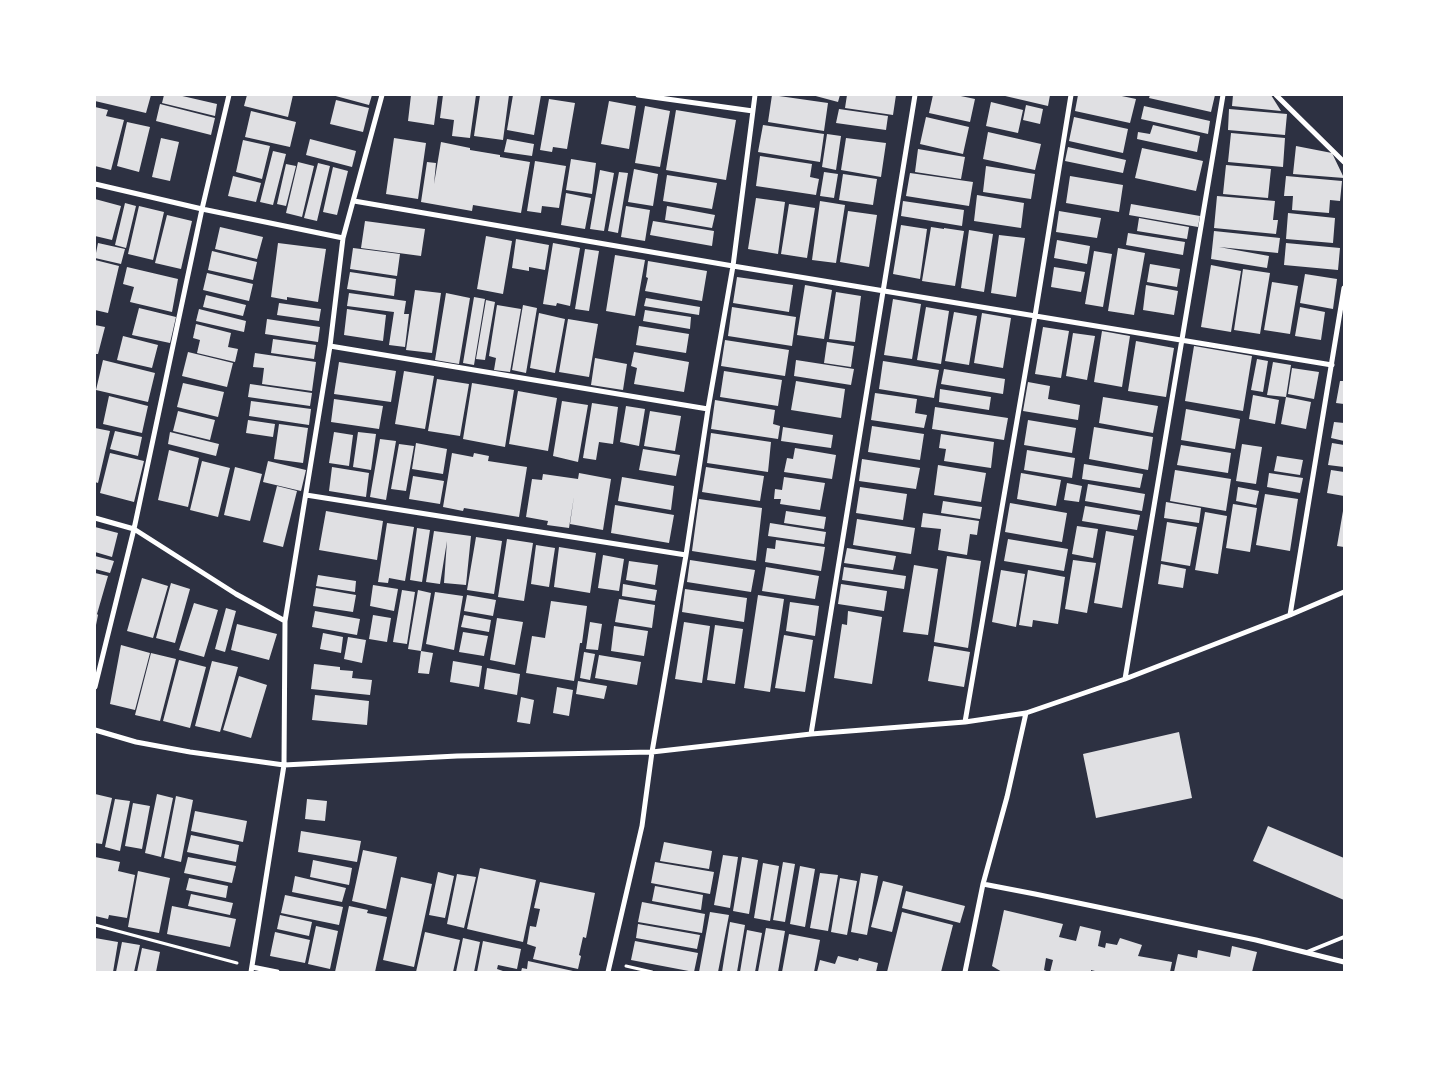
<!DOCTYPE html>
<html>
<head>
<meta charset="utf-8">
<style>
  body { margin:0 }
  #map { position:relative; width:1439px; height:1067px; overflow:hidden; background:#2d3142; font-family:Merriweather,serif }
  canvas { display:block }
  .frame { position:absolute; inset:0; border:96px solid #fff; pointer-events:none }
</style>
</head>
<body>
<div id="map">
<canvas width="1439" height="1067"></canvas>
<div class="frame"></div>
</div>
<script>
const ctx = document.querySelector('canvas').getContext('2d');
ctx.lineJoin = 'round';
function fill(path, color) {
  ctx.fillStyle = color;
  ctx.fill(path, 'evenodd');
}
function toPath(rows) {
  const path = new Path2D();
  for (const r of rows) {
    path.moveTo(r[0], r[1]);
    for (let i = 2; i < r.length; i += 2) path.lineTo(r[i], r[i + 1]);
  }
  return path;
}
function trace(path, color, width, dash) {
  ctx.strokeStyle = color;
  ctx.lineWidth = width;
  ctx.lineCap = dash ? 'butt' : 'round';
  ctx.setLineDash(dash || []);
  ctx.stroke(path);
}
const building = toPath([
  [95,95,151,95,146,113,95,101],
  [164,95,178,95,217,104,215,116,162,103],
  [247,95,293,95,288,117,244,106],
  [332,95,372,95,369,105],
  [411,95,438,95,434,125,408,121],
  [443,95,476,95,470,138,452,136,454,120,440,118],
  [480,95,509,95,503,140,474,136],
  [513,95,541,95,534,135,507,130],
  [772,95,828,103,824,131,768,122],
  [812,95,840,95,838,102],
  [847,95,896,95,893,115,845,108],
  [933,95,956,95,975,99,970,122,929,113],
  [1001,95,1050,95,1048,106],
  [1078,95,1117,95,1136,99,1130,123,1075,111],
  [1150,95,1215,95,1211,112,1149,98],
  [1233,95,1271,95,1281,111,1232,106],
  [549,99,575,103,567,149,553,147,552,152,540,150],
  [336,100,369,108,363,132,330,124],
  [609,101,636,106,629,149,601,144],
  [991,102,1023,110,1018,133,986,126],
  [160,104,215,118,211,135,156,121],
  [1026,105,1043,109,1040,124,1023,120],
  [645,106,670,111,660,167,635,163],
  [1144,106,1210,121,1208,134,1141,119],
  [95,107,108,110,106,116,124,120,111,170,95,166],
  [839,109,888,116,886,130,836,123],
  [1229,109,1287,114,1285,135,1228,130],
  [676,110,736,120,726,180,666,170],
  [251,111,296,122,290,147,245,137],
  [926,117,969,127,963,154,920,144],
  [1074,117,1128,129,1123,153,1069,141],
  [127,122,150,127,139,172,117,166],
  [763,125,824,134,820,162,758,152],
  [1153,125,1200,136,1197,152,1137,139,1138,132,1150,134],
  [988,132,1041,144,1035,170,983,159],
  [1231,133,1285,138,1283,167,1228,162],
  [827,134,841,136,836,170,822,167],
  [161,138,179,142,170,181,152,177],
  [394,138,426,143,418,199,386,194],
  [846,138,886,143,881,177,841,170],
  [310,139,356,151,352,167,306,155],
  [507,139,534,144,532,156,504,152],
  [243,140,270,146,262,179,236,172],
  [441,142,470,148,470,150,500,155,500,157,530,162,521,213,473,205,472,211,421,202,427,162,436,163,434,184],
  [1296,146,1332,153,1344,178,1293,174],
  [1068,147,1126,160,1123,173,1065,161],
  [1142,148,1203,161,1196,191,1135,178],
  [918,149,965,157,961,179,915,172],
  [273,151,286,154,273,205,260,202],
  [760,156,812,164,810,177,819,179,816,195,756,186],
  [571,159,596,163,592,194,566,190],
  [535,161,566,166,559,208,542,206,541,213,527,211],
  [298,162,314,166,302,217,286,213],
  [318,163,330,166,317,221,304,218],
  [286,164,296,166,286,206,277,204],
  [1226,165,1271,169,1268,198,1223,194],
  [986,166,1035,174,1031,199,983,192],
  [333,167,348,171,337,215,323,212],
  [634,169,658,174,653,206,628,202],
  [600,170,614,173,604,231,590,229],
  [619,172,628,173,618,233,608,231],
  [824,172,838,174,834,198,820,196],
  [910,173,973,182,969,206,906,196],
  [843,174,877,179,873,205,839,200],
  [667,175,717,183,712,209,663,201],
  [233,176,261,183,256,202,228,196],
  [1070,176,1123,185,1119,212,1066,203],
  [1286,176,1342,181,1340,201,1330,200,1329,213,1292,210,1293,196,1284,196],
  [566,193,591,198,585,229,561,225],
  [977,195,1024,203,1021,228,974,221],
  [1217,196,1275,201,1273,220,1278,220,1276,234,1214,228],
  [756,198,785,202,778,254,748,249],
  [95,199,121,206,112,240,95,236],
  [820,201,845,205,836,263,812,260],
  [903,201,964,210,962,226,901,216],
  [125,203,136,206,126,248,115,245],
  [789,204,815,208,807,258,781,254],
  [1131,204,1200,216,1198,227,1129,215],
  [139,206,164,212,153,260,128,254],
  [626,206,650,210,645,241,621,237],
  [667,206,715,215,712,228,665,220],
  [848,211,877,215,869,267,840,262],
  [1059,211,1101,218,1097,238,1056,232],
  [1288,213,1335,218,1333,243,1286,239],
  [167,215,192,221,181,269,155,263],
  [1139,218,1189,227,1187,239,1137,231],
  [365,221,425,229,421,256,361,248],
  [653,221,714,231,712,246,650,235],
  [901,225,927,229,920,279,893,274],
  [220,227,263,237,257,259,215,249],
  [931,227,944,229,944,228,964,231,955,286,922,281],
  [969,230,993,234,984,292,961,288],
  [1214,231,1280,238,1278,253,1219,247,1269,256,1267,268,1211,259],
  [1128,233,1185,242,1183,255,1126,245],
  [999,235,1025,238,1016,297,991,293],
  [486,236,512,241,503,294,477,289],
  [516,239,549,245,545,270,529,267,529,271,512,268],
  [1057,240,1090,246,1087,264,1054,258],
  [98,243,125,249,121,264,95,258],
  [278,243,326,249,318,302,287,297,287,300,271,297],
  [553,243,580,248,570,306,557,303,556,306,543,304],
  [1286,243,1340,248,1338,270,1284,265],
  [353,248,400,254,397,276,350,269],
  [1118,248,1145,253,1134,315,1108,311],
  [585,249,599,251,589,311,575,309],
  [212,251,257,262,253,280,208,270],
  [1094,251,1112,254,1103,307,1085,304],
  [615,255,645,260,635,316,606,311],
  [95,260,119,266,108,313,95,310],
  [648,261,707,271,702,301,645,291,648,278,646,277],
  [1150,264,1180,269,1177,287,1147,282],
  [1211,265,1241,271,1231,332,1201,327],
  [127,267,178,279,172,312,130,302,134,287,123,284],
  [1054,267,1085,272,1081,292,1051,287],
  [1243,269,1270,273,1260,334,1234,330],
  [350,272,396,279,394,296,347,289],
  [207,273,253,284,249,301,203,290],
  [1305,274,1337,279,1333,309,1300,303],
  [737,277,793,285,789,312,733,303],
  [1272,282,1298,286,1290,334,1264,330],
  [805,285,832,290,824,339,797,335],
  [1146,285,1178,291,1174,315,1143,310],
  [415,290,441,293,432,353,406,350],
  [836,292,861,296,855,342,829,339],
  [349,293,406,301,404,314,409,314,405,347,389,345,394,312,347,306],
  [446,293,470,298,459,364,435,360],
  [206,295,246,305,243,316,203,307],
  [474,297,485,299,474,365,463,363],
  [646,298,700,307,699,315,644,306],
  [893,299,921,304,912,359,884,355],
  [486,300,495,302,485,360,476,359],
  [279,303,321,309,319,321,277,315],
  [497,305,521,309,510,372,494,370,496,358,489,356],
  [523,305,537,308,526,373,512,370],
  [732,307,796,317,792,346,728,336],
  [926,307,949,311,941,364,917,360],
  [1300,307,1325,312,1321,340,1295,336],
  [139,308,176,317,170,343,132,335],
  [199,309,246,321,244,332,196,321],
  [347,309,386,315,383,341,344,335],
  [645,310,691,317,690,329,643,321],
  [954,312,977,316,969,365,945,361],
  [539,313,565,319,555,373,530,368],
  [982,313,1011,318,1003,368,974,363],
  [267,319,320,327,318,342,265,334],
  [568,319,598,324,589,377,559,372],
  [196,324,231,333,228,347,238,349,235,362,197,353,200,340,193,338],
  [95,325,105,327,98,354,95,354],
  [639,326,689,334,686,353,636,345],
  [1043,327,1069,331,1061,378,1035,374],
  [1102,331,1130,336,1122,387,1094,382],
  [1073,333,1095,336,1087,380,1066,376],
  [123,336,158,345,152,368,117,360],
  [273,339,316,345,314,359,271,353],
  [725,340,789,350,785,376,721,366],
  [1136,341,1174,348,1166,397,1128,391],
  [827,342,854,346,851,367,824,363],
  [1194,346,1252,356,1243,411,1185,401],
  [188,352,233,363,227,387,182,376],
  [634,352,689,362,684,392,634,384,637,368,631,366],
  [255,353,316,362,312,391,262,384,264,368,253,367],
  [595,358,627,364,623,390,591,385],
  [1257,359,1268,361,1263,392,1251,390],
  [103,360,155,373,148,402,96,390],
  [796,360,854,369,851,385,794,376],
  [883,361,939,370,934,398,879,389],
  [339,362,396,371,391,402,334,394],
  [1273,362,1291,365,1286,397,1267,395],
  [1292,368,1319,372,1314,399,1288,394],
  [944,369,1005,379,1003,394,941,384],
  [404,371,434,376,425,429,395,424],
  [724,371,782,380,778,406,720,397],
  [437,379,469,384,460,436,428,431],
  [796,381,845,389,841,418,791,410],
  [1340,381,1344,381,1344,404,1336,403],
  [1028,382,1050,386,1048,399,1080,405,1078,420,1023,411],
  [183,383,224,392,218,417,177,407],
  [472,383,514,390,505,447,463,439],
  [250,384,312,393,310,406,248,397],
  [940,389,991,397,989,410,939,402],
  [518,391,557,398,548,451,509,444],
  [875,393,917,399,915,413,927,415,924,428,871,420],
  [1253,395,1279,400,1275,424,1249,419],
  [109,396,148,406,142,433,103,424],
  [1103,397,1158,406,1153,433,1099,423],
  [1286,397,1311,402,1306,429,1281,424],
  [334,399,383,406,379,429,331,422],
  [715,400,775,410,773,424,780,426,778,439,711,429],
  [251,401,311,409,309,425,249,416],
  [562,401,588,405,578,462,553,456],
  [592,403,618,407,613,444,599,442,596,460,583,458],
  [626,406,645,409,639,446,620,442],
  [935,407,1008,418,1004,440,932,429],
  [1186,409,1240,419,1235,449,1181,440],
  [178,411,215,420,210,440,173,431],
  [650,411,681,416,675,451,644,446],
  [248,420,275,424,273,437,246,433],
  [1028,420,1076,428,1072,453,1024,445],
  [1334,422,1344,423,1344,441,1331,438],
  [279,424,308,428,303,463,274,459],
  [872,426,924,434,920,460,868,452],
  [783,427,833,435,831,448,781,441],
  [1094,427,1153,437,1148,470,1089,459],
  [95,428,110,431,98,483,95,482],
  [115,431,142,437,138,456,110,449],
  [170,432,219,444,216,456,168,444],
  [334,432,353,435,349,466,329,463],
  [358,432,376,434,371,470,353,467],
  [711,433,771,442,768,472,707,463],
  [941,434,994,442,991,468,944,461,946,449,939,448],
  [380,439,396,441,386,500,370,497],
  [416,443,447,449,443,474,412,469],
  [1332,443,1344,445,1344,467,1328,465],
  [399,444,414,446,406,491,391,489],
  [1242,444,1262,447,1256,484,1236,481],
  [1181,445,1231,453,1228,473,1177,465],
  [795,448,836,455,832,479,784,472,787,458,793,459],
  [643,449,680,455,676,476,639,470],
  [169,450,199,458,188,507,158,500],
  [1027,450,1075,458,1072,478,1024,470],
  [110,453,144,461,134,502,100,493],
  [452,453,473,457,474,453,489,456,488,461,527,467,519,517,464,508,463,511,443,507],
  [1277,456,1303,460,1300,475,1274,471],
  [862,459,920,468,916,489,859,481],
  [202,461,230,468,218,517,190,510],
  [268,461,306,470,301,491,263,482],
  [1084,464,1143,474,1140,488,1082,479],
  [938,465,986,473,981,502,934,495],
  [235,467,262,474,250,521,224,515],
  [332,467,369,473,366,497,329,491],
  [706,467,764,476,760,501,702,492],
  [1175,470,1231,479,1226,511,1170,501],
  [1331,470,1344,472,1344,496,1327,493],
  [579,473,611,479,603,530,570,524,574,496,569,528,547,525,548,521,526,517,532,479,542,480,543,474,578,479],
  [1021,473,1061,480,1056,506,1017,499],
  [1269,473,1303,478,1300,493,1267,487],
  [413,476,444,481,440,504,409,499],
  [622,477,674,486,671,510,618,501],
  [784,477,825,483,820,510,780,504,781,499,774,499,775,489,782,490],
  [1067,483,1082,486,1079,502,1064,500],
  [1088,484,1145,494,1142,511,1085,501],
  [277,486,297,491,283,547,263,542],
  [860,487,907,494,903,520,856,513],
  [1238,487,1259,491,1256,505,1236,501],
  [1265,494,1298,499,1290,551,1256,545],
  [699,499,762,508,756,561,692,551],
  [943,501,982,507,980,519,941,513],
  [1166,502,1201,508,1199,523,1164,518],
  [1010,503,1067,513,1062,542,1005,532],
  [1233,504,1257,508,1250,552,1226,548],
  [615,505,674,515,669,543,611,533],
  [1085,506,1140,515,1137,530,1082,521],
  [326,511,383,521,377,560,319,550],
  [786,511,826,517,824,529,784,523],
  [1343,511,1344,511,1344,547,1337,546],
  [1205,512,1227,516,1218,574,1195,570],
  [923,513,979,521,977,535,970,534,967,555,938,550,941,529,921,527],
  [857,519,915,528,911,554,853,545],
  [1167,522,1197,527,1190,566,1161,561],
  [387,523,414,527,405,581,389,578,388,583,378,582],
  [770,523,826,532,824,544,768,536],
  [1077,526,1098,529,1093,558,1072,554],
  [95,527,118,533,112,557,95,552],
  [417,528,430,530,422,582,410,580],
  [434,531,471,536,466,585,444,583,447,541,440,584,426,582],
  [1106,531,1134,536,1122,608,1094,603],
  [476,537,502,541,494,594,467,590],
  [507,539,533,543,524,601,498,597],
  [1008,539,1068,549,1064,571,1004,561],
  [776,540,825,547,821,571,765,562,767,548,775,549],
  [536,545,555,548,549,587,531,584],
  [559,547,596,553,590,593,554,587],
  [847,548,896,556,893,570,844,563],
  [603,555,624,559,619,591,598,588],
  [95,556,114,561,110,573,95,569],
  [947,556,981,561,968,648,934,642],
  [690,560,755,570,751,592,687,582],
  [1073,560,1096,563,1087,613,1065,609],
  [629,561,658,565,655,585,626,580],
  [1161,564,1186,569,1183,588,1158,584],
  [914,565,938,569,928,635,903,632],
  [766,567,819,576,815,599,762,591],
  [844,567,906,576,904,589,842,580],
  [1001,570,1025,574,1016,627,992,622],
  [1028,570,1065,577,1058,624,1033,620,1032,627,1019,625],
  [95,573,108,576,97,614,98,615,96,625],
  [318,575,356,581,355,592,316,586],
  [142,578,168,586,153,638,127,631],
  [171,583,190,589,175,643,156,638],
  [623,584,657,590,655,601,622,596],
  [841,584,887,591,884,611,838,604],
  [373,585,398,589,394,611,370,606],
  [316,588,356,595,353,612,313,606],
  [685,589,747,598,744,622,682,612],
  [402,590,415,592,407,644,393,642],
  [418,590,431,593,421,651,408,649],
  [435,592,463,596,454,650,426,644],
  [467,595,496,600,493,616,464,611],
  [758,595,784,599,770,692,744,688],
  [619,599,655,605,652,628,615,622],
  [551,601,587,606,582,643,580,643,574,681,526,673,532,636,545,638],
  [790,602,819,606,815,636,786,631],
  [194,603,218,610,204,657,179,650],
  [226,608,236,611,225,652,215,649],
  [315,611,360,619,357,635,312,627],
  [848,611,882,617,872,684,834,678,842,624,847,625],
  [373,615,391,618,387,642,369,639],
  [464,615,491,620,489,632,461,627],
  [497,618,523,622,515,665,490,660],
  [590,622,602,624,598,650,586,649],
  [684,622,710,626,702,683,675,679],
  [237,624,277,634,269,660,231,650],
  [715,625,743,629,735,684,707,680],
  [614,626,648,631,644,656,611,651],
  [463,632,488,636,484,656,459,652],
  [323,633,343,637,341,653,320,649],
  [784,635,813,640,805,692,775,688],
  [348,637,366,640,362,663,344,659],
  [121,645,150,653,135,710,110,704],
  [934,646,970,652,964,687,928,681],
  [421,651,433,653,429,674,418,673],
  [584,652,595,654,590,680,580,678],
  [151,653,176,659,160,721,135,715],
  [599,655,641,662,637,685,595,678],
  [179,660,206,667,190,728,163,721],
  [212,661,238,667,220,732,195,726],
  [453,661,482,666,479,687,450,682],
  [314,664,340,667,340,670,353,671,352,678,372,680,370,695,311,689],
  [487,668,520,674,517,695,484,689],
  [239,676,267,685,251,738,223,730],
  [578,681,607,686,604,699,576,694],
  [557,687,573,690,569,716,553,713],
  [315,695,369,701,367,725,312,720],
  [521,697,534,700,530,724,517,722],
  [1179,732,1192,798,1096,818,1083,754],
  [95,794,112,798,102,844,95,843],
  [157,794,173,798,161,857,145,853],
  [176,796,193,800,181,862,164,858],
  [115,799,130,801,120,851,105,847],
  [307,799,327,801,325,821,305,819],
  [133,803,150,806,142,849,125,846],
  [195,811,247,821,243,842,191,831],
  [1268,826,1344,858,1344,900,1253,861],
  [301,831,361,841,357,862,298,852],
  [191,835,239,845,236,862,187,852],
  [664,842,712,851,709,869,660,861],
  [363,850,397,857,386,909,352,901],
  [723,855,738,857,730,908,714,905],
  [95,857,120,862,118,871,135,875,127,918,109,915,108,919,95,916],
  [188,857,236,866,232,883,184,873],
  [742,857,758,860,749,914,733,911],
  [313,860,352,868,349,885,310,877],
  [655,862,714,872,710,894,651,883],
  [783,862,795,864,785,922,773,920],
  [763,863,779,866,770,921,754,918],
  [800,866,815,869,805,927,790,924],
  [480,868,536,880,523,942,467,929],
  [138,871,170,878,159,933,128,927],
  [438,872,454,876,445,918,429,915],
  [820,873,838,875,828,931,810,928],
  [861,873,878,876,867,935,851,932],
  [457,874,476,877,464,928,447,924],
  [295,876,346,888,342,902,292,892],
  [401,877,432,884,414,967,383,960],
  [189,878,228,886,226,898,186,890],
  [840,878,857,881,847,935,831,932],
  [883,881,903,886,892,932,871,927],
  [540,882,595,893,586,938,583,937,579,955,581,956,578,969,533,959,536,947,527,944,530,926,536,927,540,909,534,908],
  [655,886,703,895,701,910,652,901],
  [906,891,965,906,960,923,902,908],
  [191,894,233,903,230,915,188,906],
  [285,895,343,907,339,925,281,913],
  [642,902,705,914,702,933,638,922],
  [172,906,236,919,230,947,167,934],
  [349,906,368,910,367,913,387,917,375,972,335,972],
  [1004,910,1063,924,1059,937,1076,941,1080,926,1101,931,1098,946,1105,948,1106,943,1117,945,1120,938,1142,945,1138,956,1172,962,1170,972,1099,972,1091,970,1091,972,1050,972,1053,960,1046,958,1044,970,1049,972,1002,972,992,966],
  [710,912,729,915,718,972,699,972],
  [902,912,953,925,941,972,887,972],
  [280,915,312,922,309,936,277,929],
  [730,922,745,925,737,972,722,972],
  [638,924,700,935,697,949,636,938],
  [316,926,338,931,330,969,308,964],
  [766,928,785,931,778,972,758,972],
  [747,930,762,933,755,972,740,972],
  [275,932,310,940,305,963,270,956],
  [425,932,460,940,453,972,416,972],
  [789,934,820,940,814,972,782,972],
  [95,938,118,942,113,972,95,972],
  [463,938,480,942,474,972,456,972],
  [483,941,521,949,517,969,498,965,497,969,506,972,477,972],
  [635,941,698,953,694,972,631,960],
  [122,942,140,945,134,972,116,972],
  [1232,946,1257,952,1252,972,1174,972,1178,954,1197,958,1198,950,1230,957],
  [142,948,160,952,156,972,137,972],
  [838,956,858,961,859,958,878,963,876,972,817,972,820,960,835,964],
  [528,961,573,971,573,972,521,972,522,968,527,969]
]);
const path = toPath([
  [95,925,237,963],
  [626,966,652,972]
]);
const service = toPath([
  [1307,952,1344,937]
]);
const minor = toPath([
  [638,95,753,111],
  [1276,95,1344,162],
  [95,184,202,209,343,238],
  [354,201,733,266,1332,365],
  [330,346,708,409],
  [306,495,686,555],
  [95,518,134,529,236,594,285,621],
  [1290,615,1344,288],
  [1125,679,1223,95],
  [95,687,134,529,202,209,229,95],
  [965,722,1035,316,1071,95],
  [95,730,136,742,190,752,284,765,457,756,652,752,811,734,965,722,1026,713,1125,679,1290,615,1344,592],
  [811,734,915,95],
  [983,884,1035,894,1256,940,1344,962],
  [252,967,277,972],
  [251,972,284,765,285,621,330,346,343,238,382,95],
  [608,972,642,826,652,752,686,555,708,409,733,266,755,95],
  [965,972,983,884,1007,797,1026,713]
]);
fill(building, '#e0e0e3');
trace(path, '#fff', 3);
trace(service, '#fff', 4);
trace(minor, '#fff', 5);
</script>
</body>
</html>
